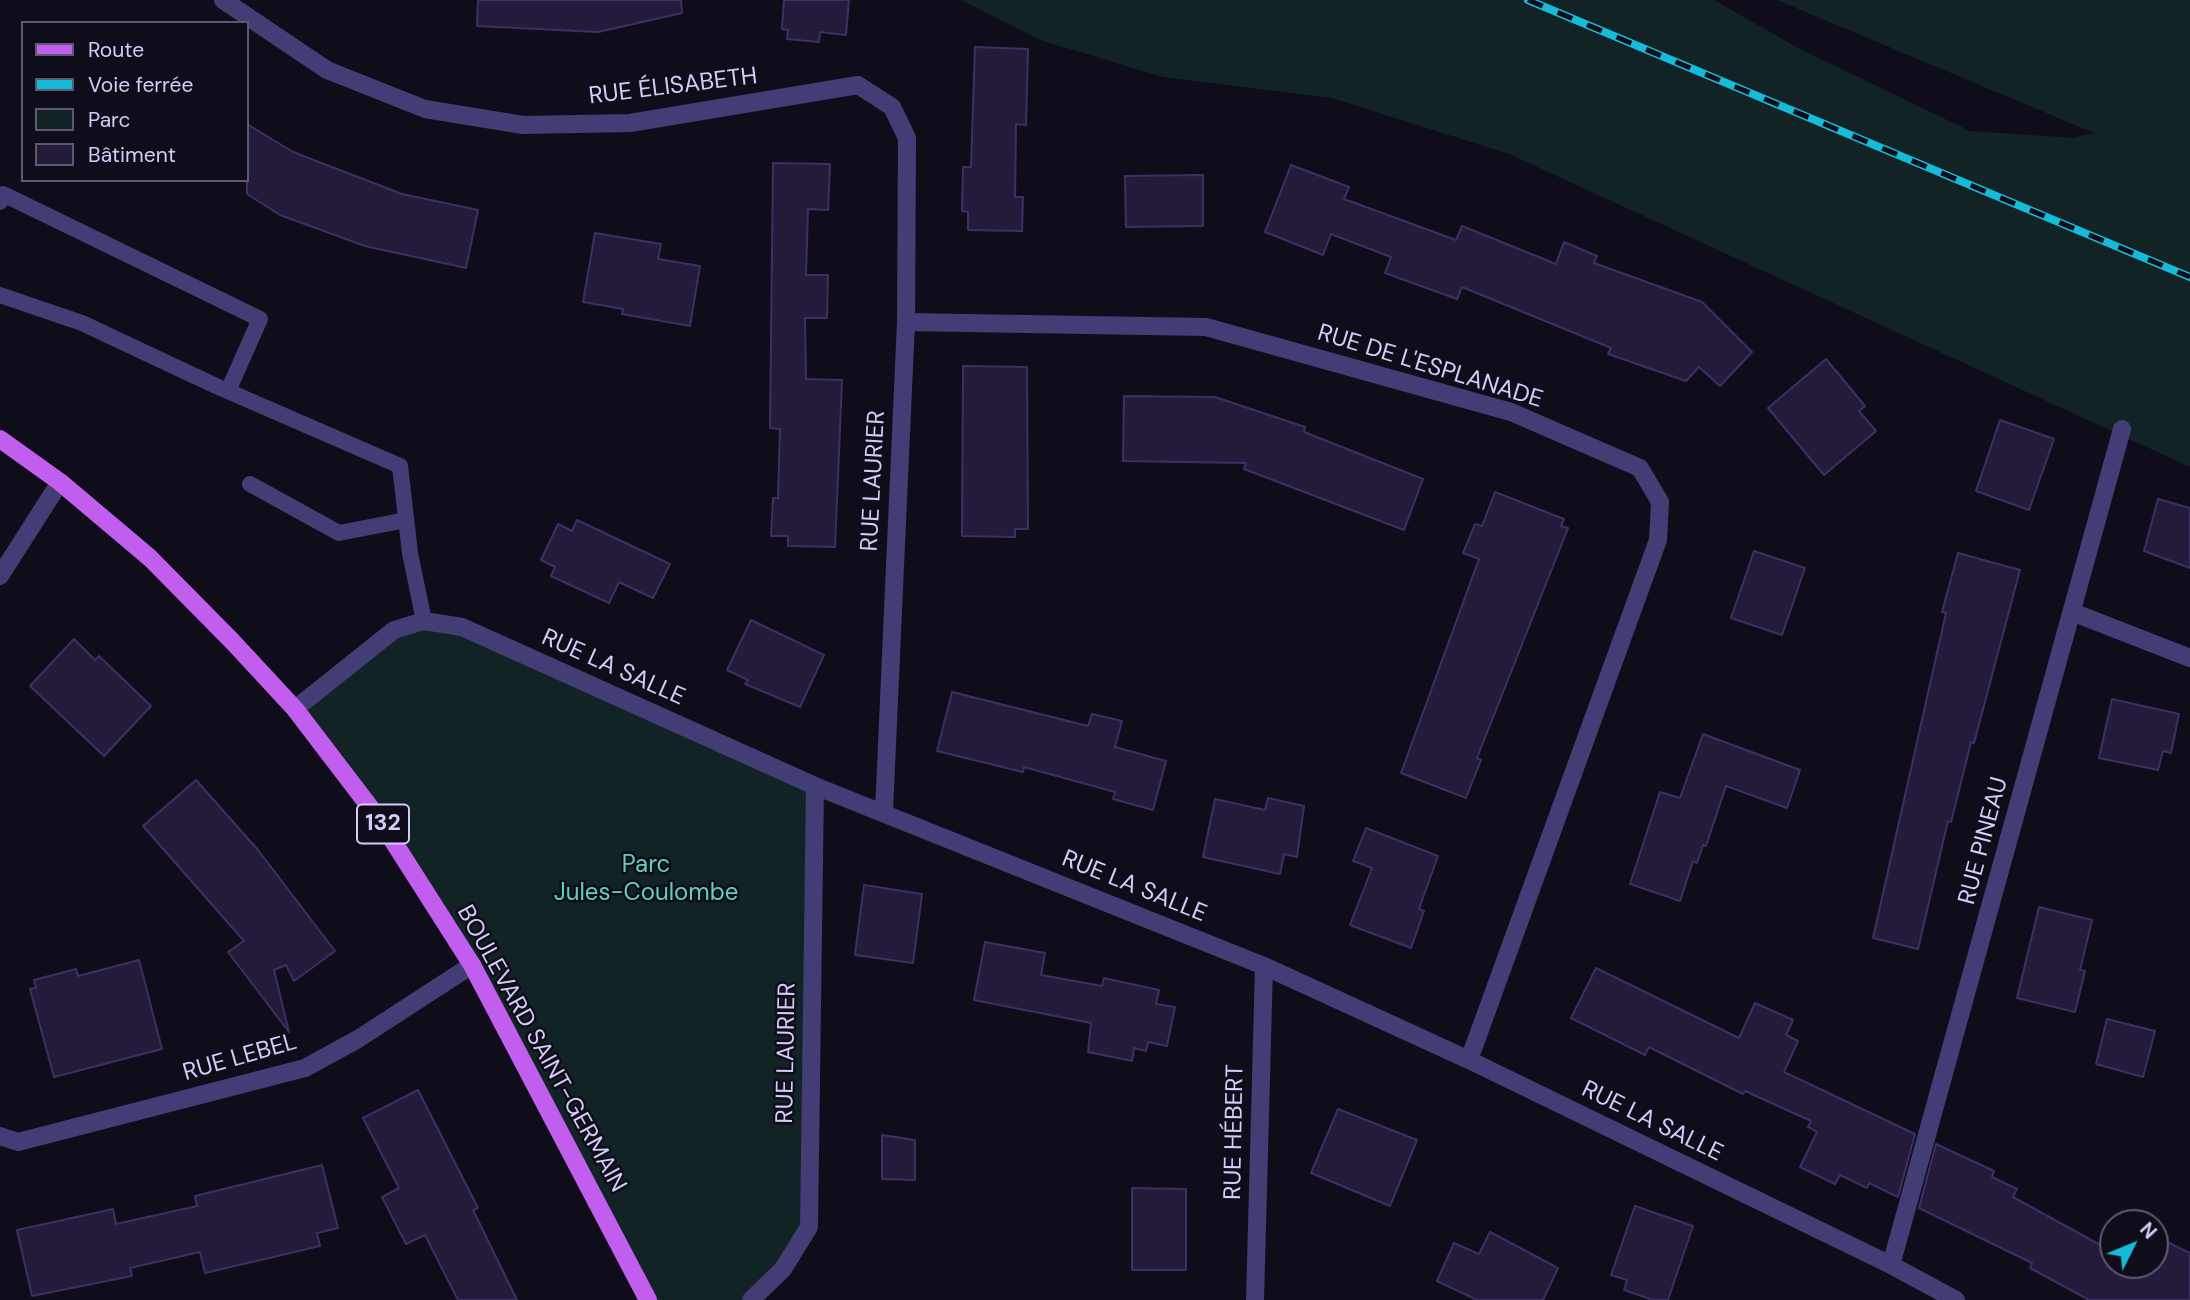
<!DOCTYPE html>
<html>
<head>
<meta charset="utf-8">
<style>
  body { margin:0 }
  #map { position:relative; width:2190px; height:1300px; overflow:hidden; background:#100d1a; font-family:"DM Sans",sans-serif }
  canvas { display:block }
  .legend { position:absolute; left:21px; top:21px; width:228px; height:161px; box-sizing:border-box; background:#100d1a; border:2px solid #5e5973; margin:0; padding:9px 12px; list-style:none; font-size:21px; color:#d4ccf9 }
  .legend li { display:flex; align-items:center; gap:14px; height:35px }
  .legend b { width:35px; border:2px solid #5e5973 }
  .north { position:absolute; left:2099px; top:1209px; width:70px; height:70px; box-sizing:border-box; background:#100d1a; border:2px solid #5e5973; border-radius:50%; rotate:47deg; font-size:19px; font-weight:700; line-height:28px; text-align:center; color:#d4ccf9 }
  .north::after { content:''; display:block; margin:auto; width:24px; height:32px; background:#17bbda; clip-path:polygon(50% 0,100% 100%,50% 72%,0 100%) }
</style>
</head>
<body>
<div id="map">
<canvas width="2190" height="1300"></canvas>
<ul class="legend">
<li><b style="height:9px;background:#c15eee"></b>Route</li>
<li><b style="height:9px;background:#17bbda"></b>Voie ferrée</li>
<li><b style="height:19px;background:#112324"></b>Parc</li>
<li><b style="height:19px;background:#231b39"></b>Bâtiment</li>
</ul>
<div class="north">N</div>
</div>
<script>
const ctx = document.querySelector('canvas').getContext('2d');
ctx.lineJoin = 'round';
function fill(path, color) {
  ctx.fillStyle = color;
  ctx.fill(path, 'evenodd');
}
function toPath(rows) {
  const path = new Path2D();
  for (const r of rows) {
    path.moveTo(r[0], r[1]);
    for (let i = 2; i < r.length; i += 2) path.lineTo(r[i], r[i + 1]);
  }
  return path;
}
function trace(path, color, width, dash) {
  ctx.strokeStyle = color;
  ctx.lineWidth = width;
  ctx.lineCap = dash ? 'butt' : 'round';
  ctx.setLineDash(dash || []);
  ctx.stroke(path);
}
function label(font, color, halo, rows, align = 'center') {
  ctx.font = font + ' "DM Sans",sans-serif';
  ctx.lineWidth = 5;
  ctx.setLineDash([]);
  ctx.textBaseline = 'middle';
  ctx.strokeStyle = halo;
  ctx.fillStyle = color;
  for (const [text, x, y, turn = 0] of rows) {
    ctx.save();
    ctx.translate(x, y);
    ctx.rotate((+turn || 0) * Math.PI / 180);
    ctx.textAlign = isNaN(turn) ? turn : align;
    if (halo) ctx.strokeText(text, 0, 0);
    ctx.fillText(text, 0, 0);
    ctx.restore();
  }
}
const green = toPath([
  [961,0,1714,0,1798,48,1970,131,2074,138,2094,133,1777,0,2190,0,2190,467,1509,154,1332,98,1163,77,1040,40],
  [439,619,815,786,809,1227,751,1300,648,1300,472,965,295,709,394,630]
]);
const building = toPath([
  [478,0,681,0,682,13,598,32,477,26,478,0],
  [784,0,849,0,846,35,820,32,819,42,787,39,788,30,782,29,784,0],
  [975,47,1028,49,1026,125,1016,124,1015,197,1023,197,1022,231,968,230,968,212,962,211,963,167,971,167,975,47],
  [247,124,293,152,402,194,478,210,466,268,365,246,280,215,247,194,247,124],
  [773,163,830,164,828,210,808,209,806,275,828,275,827,318,805,318,806,379,842,380,835,547,788,546,788,536,771,536,773,498,778,498,780,429,770,428,773,163],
  [1291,165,1349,187,1344,199,1456,240,1462,226,1556,264,1564,242,1597,256,1594,263,1702,302,1752,352,1720,386,1699,367,1686,381,1608,354,1611,348,1462,287,1457,299,1385,273,1391,257,1331,234,1323,255,1265,232,1291,165],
  [1203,175,1203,226,1126,227,1125,176,1203,175],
  [595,233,661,244,658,259,700,266,690,326,622,314,623,309,583,302,595,233],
  [1826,359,1865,406,1859,411,1876,431,1824,475,1768,408,1826,359],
  [963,366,1027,367,1028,529,1015,529,1015,537,962,536,963,366],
  [1124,396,1215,397,1305,427,1304,432,1423,479,1404,530,1244,469,1246,463,1123,461,1124,396],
  [2000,420,2054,439,2029,510,1976,491,2000,420],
  [1495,492,1564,519,1561,526,1568,528,1477,758,1481,760,1466,798,1401,773,1479,559,1463,553,1475,524,1482,526,1495,492],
  [2158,499,2190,508,2190,568,2144,551,2158,499],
  [577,520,670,564,653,598,619,582,609,603,551,576,555,567,541,560,558,524,572,531,577,520],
  [1754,551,1805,568,1782,635,1731,618,1754,551],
  [1958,553,2020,570,1974,743,1971,742,1951,822,1948,821,1918,949,1873,938,1946,613,1942,612,1958,553],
  [751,620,824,655,800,707,745,684,748,680,727,670,751,620],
  [74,639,95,660,99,656,151,706,104,756,30,686,74,639],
  [952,692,1088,726,1092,714,1122,721,1115,747,1166,761,1153,810,1113,799,1115,792,1024,767,1023,772,937,751,952,692],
  [2112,699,2179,714,2171,753,2163,751,2158,770,2099,758,2112,699],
  [1703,734,1800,770,1787,808,1726,786,1706,846,1703,845,1697,863,1693,861,1680,901,1630,884,1660,792,1680,798,1703,734],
  [196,780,258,850,335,951,294,981,286,965,274,970,289,1032,228,952,244,941,143,826,196,780],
  [1268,798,1304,806,1297,857,1284,854,1280,874,1203,857,1215,799,1265,810,1268,798],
  [1366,828,1438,856,1419,909,1424,911,1411,948,1350,925,1372,868,1353,861,1366,828],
  [864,885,922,894,913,963,855,955,864,885],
  [2039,907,2092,920,2080,970,2085,971,2075,1012,2017,998,2039,907],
  [985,942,1045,953,1041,975,1102,986,1104,978,1159,990,1156,1004,1175,1007,1167,1046,1148,1042,1146,1051,1134,1048,1132,1061,1088,1052,1091,1023,974,1000,985,942],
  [139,960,162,1049,54,1077,30,989,36,988,34,980,76,969,78,976,139,960],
  [1596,968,1739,1038,1755,1003,1793,1020,1786,1035,1798,1041,1784,1072,1915,1134,1898,1197,1869,1183,1867,1188,1840,1175,1835,1184,1800,1167,1817,1132,1808,1127,1811,1121,1745,1091,1743,1094,1649,1047,1645,1055,1571,1018,1596,968],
  [2107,1019,2155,1031,2143,1077,2096,1064,2107,1019],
  [418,1090,478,1208,473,1210,517,1300,458,1300,425,1235,406,1244,382,1197,399,1188,363,1118,418,1090],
  [1338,1109,1417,1140,1390,1206,1311,1173,1338,1109],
  [882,1135,915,1140,915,1180,882,1179,882,1135],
  [1936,1144,1994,1171,1992,1177,2017,1189,2013,1197,2113,1252,2113,1265,2136,1265,2144,1269,2146,1265,2155,1265,2155,1247,2159,1238,2190,1253,2190,1300,2089,1300,2030,1268,2032,1263,1919,1208,1936,1144],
  [322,1165,338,1228,317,1233,320,1246,205,1273,200,1252,130,1268,132,1276,32,1296,17,1230,113,1209,116,1224,197,1206,195,1196,322,1165],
  [1132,1188,1186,1189,1186,1270,1132,1270,1132,1188],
  [1635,1206,1693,1226,1668,1300,1653,1300,1624,1290,1627,1280,1611,1275,1635,1206],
  [1490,1232,1558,1268,1543,1300,1477,1300,1437,1281,1454,1243,1479,1254,1490,1232]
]);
const service = toPath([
  [0,202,3,194,260,319,228,391],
  [0,295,82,323,216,386,400,466,410,553,424,621],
  [250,484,339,533,406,520]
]);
const minor = toPath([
  [223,0,327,70,425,109,523,125,630,123,858,85,892,107,907,138,906,322,884,811],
  [906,322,1206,327,1511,412,1640,468,1660,502,1658,540,1469,1060],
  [0,576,60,482],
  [2072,612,2190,658],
  [295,709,394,630,424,621,462,627,815,786,1264,966,1469,1060,1891,1265,1956,1300],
  [0,1136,18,1142,305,1068,358,1039,472,965],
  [1891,1265,2122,429],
  [751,1300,783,1269,809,1227,815,786],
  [1255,1300,1264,966]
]);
const primary = toPath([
  [0,439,60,482,150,558,232,641,295,709,379,819,472,965,648,1300]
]);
const rail = toPath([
  [1528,0,2190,277]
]);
const shields = [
  [383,824,52]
];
const shieldNames = [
  ["132",383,824]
];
const streetNames = [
  ["RUE ÉLISABETH",673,87,-7],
  ["RUE DE L'ESPLANADE",1430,367,17],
  ["RUE LAURIER",874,481,-87],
  ["RUE LA SALLE",613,668,24],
  ["RUE PINEAU",1984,841,-75],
  ["RUE LA SALLE",1134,887,22],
  ["BOULEVARD SAINT-GERMAIN",541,1049,61],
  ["RUE LAURIER",787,1053,-89],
  ["RUE LEBEL",240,1058,-16],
  ["RUE LA SALLE",1652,1122,26],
  ["RUE HÉBERT",1235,1132,-89]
];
const parkNames = [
  ["Parc",646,866],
  ["Jules-Coulombe",646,894]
];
fill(green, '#112324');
fill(building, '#231b39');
trace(building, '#3d2f63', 2);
trace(service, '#423d75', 16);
trace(minor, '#423d75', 18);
trace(primary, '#c15eee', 18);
trace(rail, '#17bbda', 8);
trace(rail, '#100d1a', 5, [16]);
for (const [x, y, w] of shields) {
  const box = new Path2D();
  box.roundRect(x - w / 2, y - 19.5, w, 39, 5);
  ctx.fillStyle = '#100d1a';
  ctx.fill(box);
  trace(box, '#d4ccf9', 2);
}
label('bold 23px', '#d4ccf9', null, shieldNames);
label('24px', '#d4ccf9', '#100d1a', streetNames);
label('24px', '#61d0bb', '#100d1a', parkNames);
</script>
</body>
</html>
